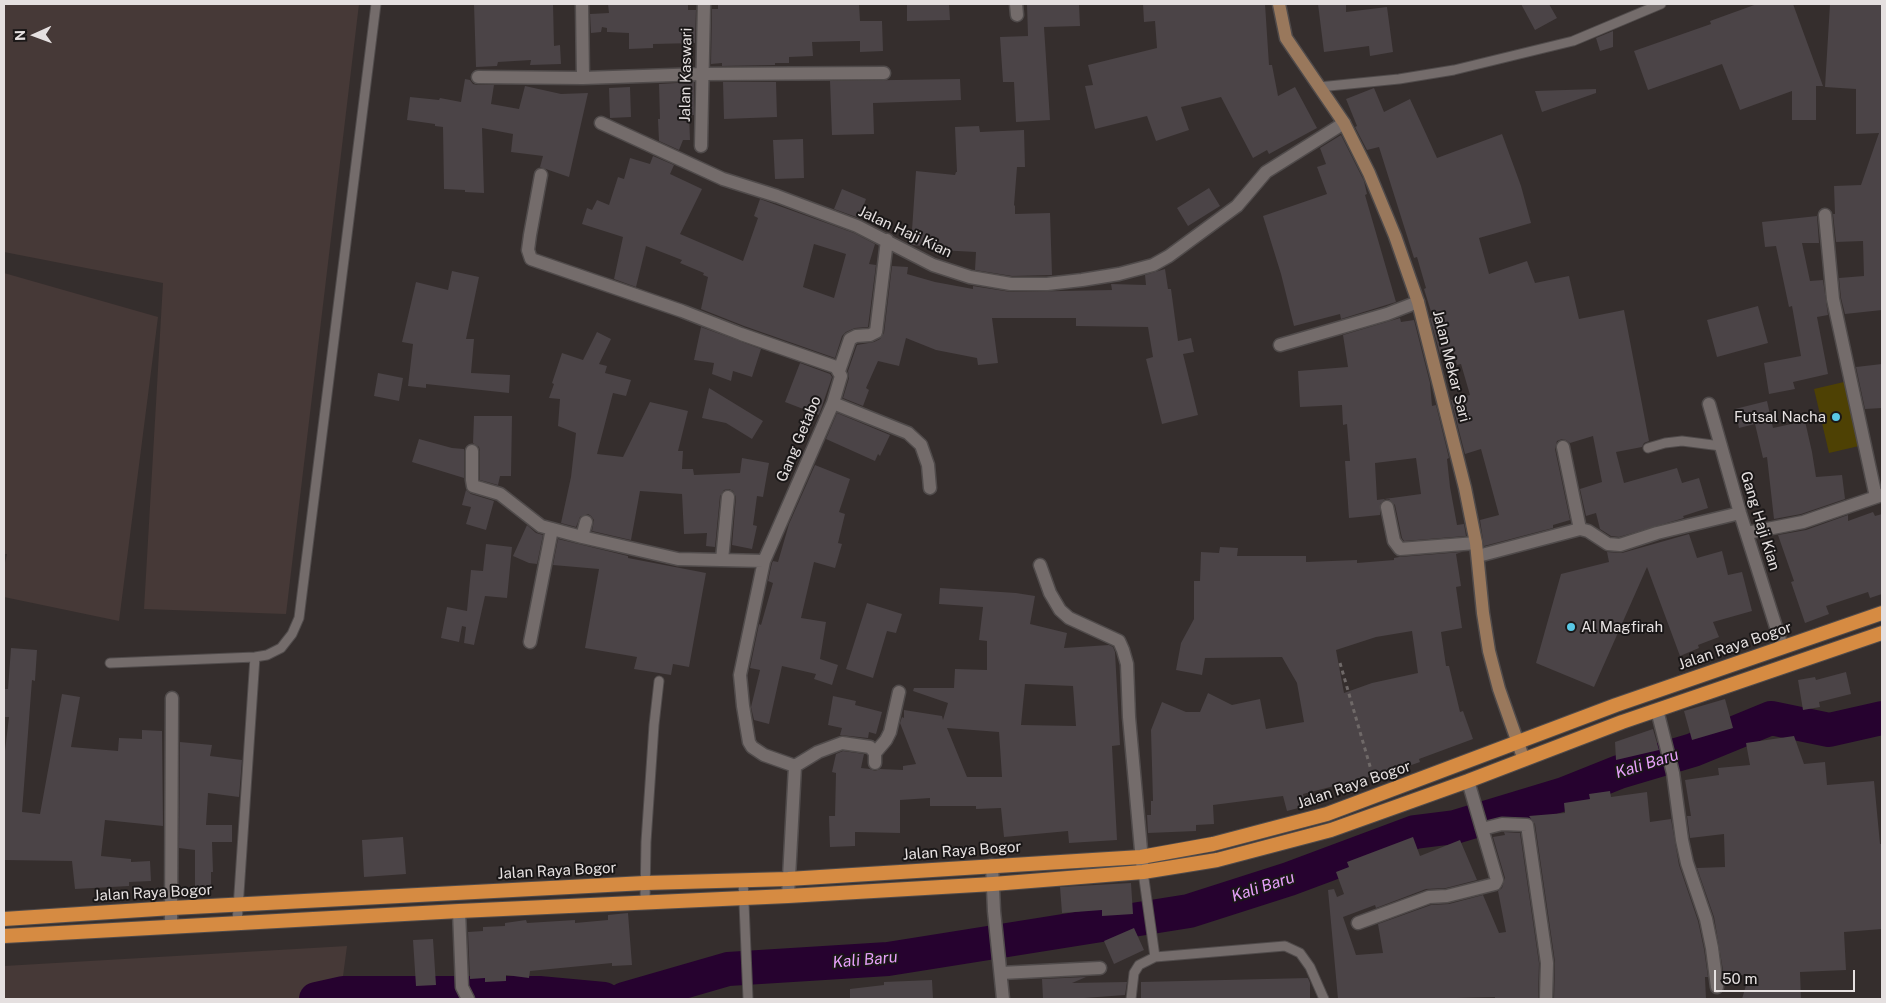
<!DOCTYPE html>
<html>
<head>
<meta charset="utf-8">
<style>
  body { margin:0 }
  #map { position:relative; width:1886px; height:1003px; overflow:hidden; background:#352e2d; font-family:"Public Sans",sans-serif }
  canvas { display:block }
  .frame { position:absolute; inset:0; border:5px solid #e5e0e0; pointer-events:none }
  .north { position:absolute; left:10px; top:10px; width:50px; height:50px; -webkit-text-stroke:4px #1a1717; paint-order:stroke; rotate:268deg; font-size:14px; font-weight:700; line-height:20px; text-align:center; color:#e5e0e0 }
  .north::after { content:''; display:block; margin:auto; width:18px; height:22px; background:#e5e0e0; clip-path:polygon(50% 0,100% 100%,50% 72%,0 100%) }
  .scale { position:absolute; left:1714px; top:970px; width:141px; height:22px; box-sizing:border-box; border:2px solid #e5e0e0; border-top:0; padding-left:6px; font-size:15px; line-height:18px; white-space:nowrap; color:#e5e0e0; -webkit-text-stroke:4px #1a1717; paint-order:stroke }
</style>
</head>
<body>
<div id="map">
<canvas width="1886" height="1003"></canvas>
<div class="frame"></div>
<div class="north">N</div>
<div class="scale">50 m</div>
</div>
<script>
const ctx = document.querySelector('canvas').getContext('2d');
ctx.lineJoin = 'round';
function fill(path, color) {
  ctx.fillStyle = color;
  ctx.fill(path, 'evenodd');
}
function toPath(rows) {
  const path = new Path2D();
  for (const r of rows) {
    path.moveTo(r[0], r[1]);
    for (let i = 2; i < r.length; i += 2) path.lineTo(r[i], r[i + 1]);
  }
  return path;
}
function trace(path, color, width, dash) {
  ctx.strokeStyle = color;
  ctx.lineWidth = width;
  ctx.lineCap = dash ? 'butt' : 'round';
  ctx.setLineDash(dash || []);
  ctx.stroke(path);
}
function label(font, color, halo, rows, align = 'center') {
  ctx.font = font + ' "Public Sans",sans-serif';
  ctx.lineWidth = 4;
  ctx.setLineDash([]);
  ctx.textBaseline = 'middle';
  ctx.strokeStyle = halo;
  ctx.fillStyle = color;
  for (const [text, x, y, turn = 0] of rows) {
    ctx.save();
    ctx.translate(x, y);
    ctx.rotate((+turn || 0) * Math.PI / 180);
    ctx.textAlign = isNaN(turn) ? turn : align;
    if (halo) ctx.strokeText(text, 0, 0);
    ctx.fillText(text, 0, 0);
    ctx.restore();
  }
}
const built = toPath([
  [4,4,359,4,286,614,144,609,163,283,4,252],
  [4,273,158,317,119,621,4,597,4,567,7,554,4,554],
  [347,946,340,999,4,999,4,966]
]);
const green = toPath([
  [1844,382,1859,446,1829,453,1814,389]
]);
const river = toPath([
  [316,999,343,993,539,993,604,999],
  [624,999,728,969,888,959,1189,911,1289,879,1415,832,1455,827,1564,794,1619,772,1693,750,1771,718,1829,730,1882,718]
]);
const building = toPath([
  [474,4,553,4,554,46,560,45,561,64,530,65,531,60,498,62,497,66,476,67],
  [608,4,688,4,688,10,696,10,695,43,653,44,653,48,629,49,629,33,607,32,607,28,602,27,601,32,591,33,590,14,609,13],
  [718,4,771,4,771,5,859,4,860,21,882,21,883,51,860,52,860,41,812,42,813,56,789,57,789,63,775,63,775,65,722,66,722,63,711,64,712,9,718,9],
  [907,4,949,4,950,20,907,21],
  [1027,4,1079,4,1080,26,1044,27,1050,120,1016,122,1014,82,1003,82,1000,37,1028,36],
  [1143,4,1265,4,1269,65,1272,65,1278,96,1295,87,1317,128,1269,154,1267,150,1253,158,1221,97,1181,107,1189,130,1156,141,1147,116,1095,129,1085,86,1093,85,1088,65,1157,48,1155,21,1144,22],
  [1318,4,1346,4,1346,12,1387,7,1393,52,1370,56,1369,46,1324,52],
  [1521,4,1549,4,1557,18,1535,30],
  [1757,4,1793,4,1823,86,1816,86,1816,120,1792,120,1792,91,1740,110,1722,64,1648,90,1634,51,1711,24,1710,21],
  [1830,4,1882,4,1882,310,1845,314,1841,298,1839,278,1864,276,1863,241,1836,242,1833,214,1835,214,1834,186,1861,185,1879,133,1856,134,1856,89,1825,87],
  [1613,31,1613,47,1600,51,1596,38],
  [465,79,470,80,473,84,477,85,494,85,491,104,519,109,525,86,561,94,588,93,569,177,540,167,543,156,511,152,513,134,482,128,484,193,465,192,465,190,444,189,443,127,435,126,435,124,407,120,410,97,439,100,440,98,461,102],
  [960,79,961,100,873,103,874,134,832,135,830,81],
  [694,82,694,115,689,115,690,140,683,140,679,150,659,141,658,119,660,119,659,84],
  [723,82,776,82,777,117,724,119],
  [630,87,631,117,610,118,609,88],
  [1374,88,1384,112,1410,99,1437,158,1502,134,1521,186,1531,223,1479,238,1489,274,1527,261,1535,283,1569,276,1579,319,1624,310,1649,441,1644,443,1642,447,1616,452,1624,483,1677,468,1682,483,1699,478,1708,508,1683,516,1684,518,1619,537,1611,536,1600,529,1596,513,1586,516,1580,489,1602,482,1593,436,1570,443,1566,440,1562,439,1557,441,1555,449,1570,520,1553,525,1553,528,1484,546,1480,520,1499,515,1481,449,1465,454,1451,400,1470,395,1461,364,1457,365,1453,350,1440,354,1430,318,1433,318,1424,289,1426,288,1417,257,1414,258,1379,147,1367,150,1355,127,1357,126,1346,99],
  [1596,89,1596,93,1542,112,1535,91],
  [979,126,980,132,1024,130,1025,167,1017,167,1014,205,1015,206,1015,214,1050,213,1052,275,1012,276,975,270,976,252,939,250,939,247,911,245,916,171,955,175,956,172,957,172,955,127],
  [1341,135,1364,181,1367,194,1365,195,1396,302,1341,319,1340,314,1294,326,1281,274,1263,216,1327,194,1317,167,1326,164,1320,148],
  [803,139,804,178,775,179,773,140],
  [653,156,674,165,670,174,702,189,680,234,743,261,758,218,754,216,760,199,854,233,875,244,869,264,876,265,868,327,855,328,846,332,842,336,835,358,744,326,701,309,708,277,703,275,704,273,680,263,682,260,646,246,636,287,614,279,623,237,582,224,587,208,592,210,597,200,609,205,618,177,624,179,630,158,650,164],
  [814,244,846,254,834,298,803,287],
  [1209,188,1220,206,1188,226,1177,208],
  [842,189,866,199,859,218,834,209],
  [1817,216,1819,243,1802,243,1810,281,1823,280,1828,315,1817,317,1828,374,1793,382,1795,389,1769,394,1764,363,1801,356,1792,306,1789,307,1776,246,1765,247,1762,222],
  [892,266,908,267,907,274,935,282,973,289,973,286,1011,292,1112,290,1111,284,1146,285,1145,275,1165,269,1168,289,1171,289,1178,341,1191,338,1194,352,1183,354,1198,415,1162,424,1146,359,1153,357,1148,327,1076,326,1076,318,992,318,998,363,978,365,977,358,936,350,906,338,899,366,878,361,866,388,869,390,863,406,843,398,849,378,848,371,857,345,874,342,880,339,884,333],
  [452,271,479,277,466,339,474,339,471,373,510,375,509,393,426,384,426,388,408,386,413,344,402,342,416,282,448,290],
  [1758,306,1768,343,1717,357,1707,320],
  [1400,318,1401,322,1414,320,1430,383,1432,406,1436,405,1449,458,1447,459,1450,487,1457,525,1464,524,1466,536,1404,541,1402,538,1395,505,1389,499,1385,499,1380,504,1380,515,1349,518,1345,461,1350,461,1347,424,1343,425,1342,405,1300,407,1298,371,1348,367,1343,335],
  [1416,458,1421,494,1377,500,1375,463],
  [701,327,761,349,752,377,733,371,731,381,712,374,714,363,694,360],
  [597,332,611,339,599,364,607,366,605,373,631,380,626,396,613,393,597,454,623,457,650,402,688,411,678,451,683,451,682,469,693,469,694,475,740,473,742,458,769,463,763,497,757,496,753,525,757,526,752,549,732,545,736,497,733,491,729,489,724,490,720,496,715,547,706,546,707,533,684,534,682,494,640,491,631,540,592,531,594,520,591,516,588,514,580,517,576,527,561,523,571,477,576,433,558,426,560,399,549,398,554,384,552,383,562,353,583,360],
  [800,363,830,374,832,377,819,415,785,402],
  [1882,364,1882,408,1865,409,1856,367],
  [378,373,403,378,399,401,374,396],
  [709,388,763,421,752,439,726,423,702,418],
  [1767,401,1773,428,1805,421,1812,452,1816,477,1842,475,1845,499,1801,514,1774,519,1767,457,1763,458,1755,424,1739,428,1735,409],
  [837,413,890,435,880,456,878,454,875,461,826,439],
  [474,416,512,416,511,476,500,476,498,485,480,480,480,451,479,447,473,443],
  [419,439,452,448,464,449,464,478,412,462],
  [815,465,850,479,839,512,845,514,838,543,842,544,835,568,814,562,801,618,826,622,820,659,838,665,832,685,814,679,816,674,782,666,769,724,754,720,751,707,760,670,750,668,759,624,761,625,773,583,768,581,772,563,773,561,778,562,789,524],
  [466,490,471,494,494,501,486,530,466,524,471,507,462,505],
  [1873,512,1875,516,1882,514,1882,594,1870,598,1868,592,1826,606,1829,614,1805,623,1791,582,1794,581,1778,535,1806,530,1848,515,1848,521],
  [527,525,536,533,543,535,537,564,529,563,513,556],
  [1689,534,1697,558,1722,551,1728,575,1742,572,1752,611,1713,622,1719,637,1698,645,1699,648,1680,656,1647,567,1594,687,1536,663,1561,574,1609,562,1607,552,1622,553],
  [558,539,628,556,628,558,706,573,689,667,673,664,671,675,634,669,637,657,585,648,599,569,553,565],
  [486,544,512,547,507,598,485,596,474,645,464,643,466,627,462,626,459,642,441,638,447,607,467,611,471,570,483,571],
  [1220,547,1238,548,1237,556,1306,556,1306,562,1357,560,1357,563,1394,560,1394,558,1399,557,1462,552,1456,554,1461,586,1456,587,1462,628,1441,632,1446,666,1449,666,1460,712,1463,711,1473,739,1419,759,1420,762,1400,769,1401,772,1378,779,1377,775,1303,794,1306,806,1287,811,1283,796,1213,805,1214,824,1196,825,1196,831,1148,833,1147,815,1151,815,1151,801,1153,801,1151,730,1162,702,1186,712,1200,712,1208,693,1232,705,1260,699,1266,729,1304,722,1297,683,1282,657,1205,658,1202,675,1176,670,1181,643,1194,619,1194,581,1200,581,1201,552,1219,553],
  [1412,631,1418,673,1372,683,1344,693,1336,650,1376,637],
  [940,588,1016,593,1035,596,1030,624,1067,633,1064,648,1109,645,1113,647,1115,652,1120,745,1112,746,1117,840,1069,843,1068,831,1004,837,1001,808,976,809,976,806,930,806,930,798,900,800,900,833,855,832,855,846,830,847,829,816,835,816,836,773,832,772,836,754,843,751,864,754,861,768,870,769,875,771,880,769,903,770,903,766,916,764,900,723,902,717,904,718,904,710,942,716,943,720,948,703,913,691,914,688,954,688,955,669,987,670,987,641,979,640,983,607,939,604],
  [1025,684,1073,686,1076,726,1021,725],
  [947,728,999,732,1002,777,967,777],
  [867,603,902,614,896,633,887,631,873,678,846,669],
  [11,648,37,650,35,681,32,680,22,812,40,814,62,694,80,697,71,747,118,751,119,738,142,739,142,730,162,731,163,826,105,820,101,856,131,859,131,862,150,861,151,881,129,882,129,886,75,889,72,861,4,860,4,759,9,717,4,717,4,689,8,689],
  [1846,672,1851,694,1819,702,1820,707,1803,710,1798,680,1815,677,1816,680],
  [833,696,856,701,855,705,882,712,876,734,869,732,868,738,840,735,842,728,828,725],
  [1725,699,1733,728,1692,740,1684,711],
  [1653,729,1659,750,1616,760,1615,742],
  [1794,736,1804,764,1825,762,1827,785,1874,781,1880,844,1882,844,1882,929,1844,932,1846,970,1800,972,1801,999,1742,999,1749,975,1724,976,1714,917,1697,868,1725,867,1724,834,1690,838,1687,816,1691,816,1685,780,1719,775,1718,768,1750,765,1746,743],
  [180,742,212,745,210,756,242,760,239,797,208,793,206,825,232,825,232,842,212,842,213,872,211,872,211,886,195,886,195,850,179,848],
  [1610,791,1611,797,1647,792,1650,822,1671,819,1679,865,1698,921,1704,949,1708,977,1705,977,1706,999,1554,999,1555,962,1535,824,1529,816,1565,813,1564,803,1590,799,1589,794],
  [1504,832,1520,833,1539,963,1538,999,1495,999,1495,997,1457,998,1456,999,1338,999,1328,890,1334,889,1337,897,1344,894,1336,872,1349,867,1347,862,1413,837,1420,856,1460,840,1477,880,1446,888,1426,889,1376,908,1375,905,1343,917,1356,955,1383,953,1378,924,1431,905,1449,904,1483,895,1499,933,1506,932,1498,891,1502,888,1505,878,1493,837,1505,835],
  [403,837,406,874,364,877,362,840],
  [1131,883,1133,914,1102,916,1102,910,1062,913,1060,887],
  [628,913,632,965,612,966,612,963,530,971,529,978,506,975,506,981,485,982,485,978,470,979,468,932,483,931,483,927,505,926,505,923,526,920,527,923,575,920,575,923,608,920,608,915],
  [1134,928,1144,950,1114,964,1104,941],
  [433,939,436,985,416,986,413,940],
  [1086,977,1072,983,1127,982,1125,995,1071,999,1043,999,1042,979],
  [1308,978,1310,983,1310,999,1141,999,1141,982],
  [932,980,933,999,850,999,850,989,884,985,884,982]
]);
const path = toPath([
  [1340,663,1374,780]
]);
const service = toPath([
  [1319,87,1399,79,1454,70,1573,41,1661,4],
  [1648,448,1665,443,1682,441,1721,446],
  [110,663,255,657,267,655,281,648,292,634,299,618,376,4],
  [743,879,748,999],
  [645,901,646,842,654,725,659,681],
  [237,923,255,657],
  [1155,957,1285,946,1300,953,1310,967,1324,999],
  [1131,999,1134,973,1139,965,1155,957,1143,872]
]);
const minor = toPath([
  [582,4,583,78],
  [1016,4,1017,15],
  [478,77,583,78,703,74,884,73],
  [601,123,723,179,777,196,857,226,933,265,970,277,1011,284,1047,284,1082,280,1119,274,1153,265,1169,256,1237,206,1266,172,1344,123],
  [701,146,704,4],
  [541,175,530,235,528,250,531,259,682,311,741,334,836,367,841,376,833,403,764,561,740,675,743,706,749,742,752,747,764,755,795,766,788,896],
  [1825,215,1833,299,1876,497],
  [1280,345,1387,314,1418,302],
  [839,371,850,339,856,336,870,335,876,332,887,240],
  [833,403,908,433,921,445,928,465,930,488],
  [1709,404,1740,513,1782,646],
  [1563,447,1580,529],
  [472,451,472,480,473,486,500,494,541,526,582,537,678,559,764,561],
  [1387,507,1394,541,1400,549,1476,543],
  [1747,533,1803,522,1882,495],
  [582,537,586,522],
  [1478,556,1580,529,1588,531,1608,544,1620,545,1657,533,1740,513],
  [722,560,728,497],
  [1040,565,1050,593,1060,610,1069,618,1119,641,1123,650,1127,664,1129,717,1143,872],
  [530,642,552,529],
  [1657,710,1673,773,1682,840,1687,863,1706,919,1712,948,1717,987],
  [875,753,886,740,890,732,899,692],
  [795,766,818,752,842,743,870,747,875,753,875,763],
  [1482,829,1502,824,1527,825,1547,963,1546,999],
  [992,865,994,911,1003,999],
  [459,911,462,987,468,999],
  [1358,923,1429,897,1447,896,1495,884,1497,880,1468,781],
  [171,926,172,698],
  [1001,973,1100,968]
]);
const secondary = toPath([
  [1279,4,1286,38,1344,123,1369,173,1395,236,1418,302,1465,488,1476,543,1483,613,1489,651,1499,689,1524,760]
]);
const trunk = toPath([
  [4,919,172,908,645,883,788,879,1141,857,1213,844,1327,814,1616,705,1882,613],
  [4,936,459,911,788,896,993,884,1143,872,1217,860,1331,830,1468,781,1622,722,1882,633]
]);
const markers = [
  [1836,417,5,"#59c8e5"],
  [1571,627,5,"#59c8e5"]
];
const streetNames = [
  ["Jalan Kaswari",686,75,-89],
  ["Jalan Haji Kian",905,232,25],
  ["Jalan Mekar Sari",1451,366,76],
  ["Gang Getabo",799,439,-67],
  ["Gang Haji Kian",1760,521,73],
  ["Jalan Raya Bogor",1735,646,-19],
  ["Jalan Raya Bogor",1354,785,-19],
  ["Jalan Raya Bogor",962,851,-4],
  ["Jalan Raya Bogor",557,871,-3],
  ["Jalan Raya Bogor",153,893,-3]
];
const poiNames = [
  ["Futsal Nacha",1826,417],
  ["Al Magfirah",1581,627,"left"]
];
const waterNames = [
  ["Kali Baru",1647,764,-17],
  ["Kali Baru",1263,887,-18],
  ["Kali Baru",865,960,-5]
];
fill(built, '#463937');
fill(green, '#4e4104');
trace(river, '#26022f', 34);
fill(building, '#4b4447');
trace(service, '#504b4b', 11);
trace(minor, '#504b4b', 15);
trace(secondary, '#504b4b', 15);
trace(trunk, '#504b4b', 16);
trace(path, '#6f6968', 3, [4, 4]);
trace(service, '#746c6b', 9);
trace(minor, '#746c6b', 12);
trace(secondary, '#99785c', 12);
trace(trunk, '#d68b42', 14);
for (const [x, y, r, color] of markers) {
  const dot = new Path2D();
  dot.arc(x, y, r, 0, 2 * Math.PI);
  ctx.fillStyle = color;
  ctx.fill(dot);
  trace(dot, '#1a1717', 2);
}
label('15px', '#e5e0e0', '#1a1717', streetNames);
label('15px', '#e5e0e0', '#1a1717', poiNames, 'right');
label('italic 16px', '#e8a1fb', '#1a1717', waterNames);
</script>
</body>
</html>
